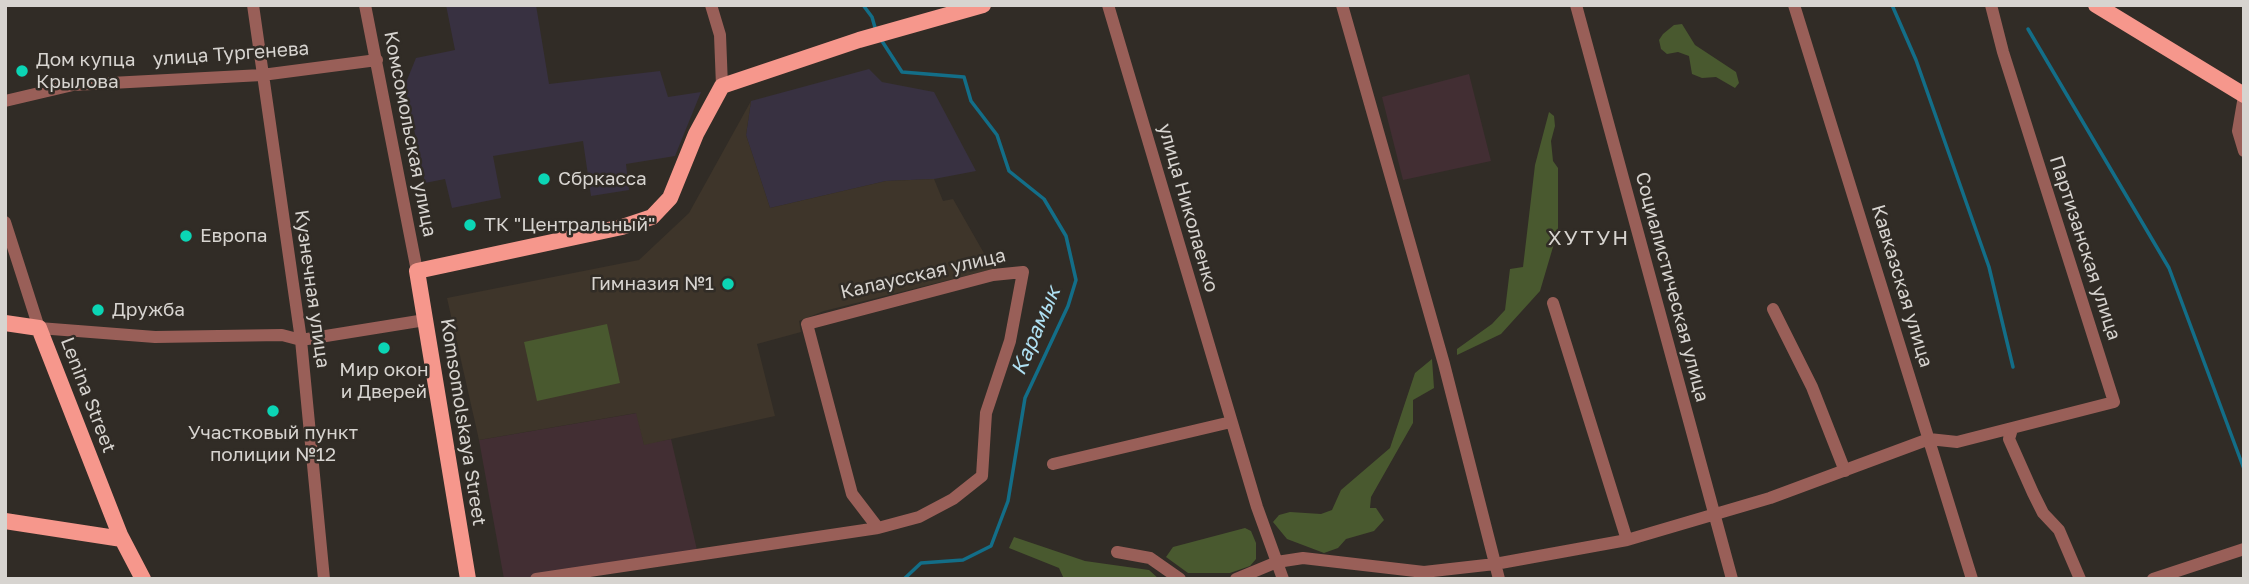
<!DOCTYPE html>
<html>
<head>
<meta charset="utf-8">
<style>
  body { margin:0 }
  #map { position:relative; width:2249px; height:584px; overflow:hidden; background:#312c26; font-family:"Golos Text",sans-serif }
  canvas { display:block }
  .frame { position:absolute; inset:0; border:7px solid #d7d4d0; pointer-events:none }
</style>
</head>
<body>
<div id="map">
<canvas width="2249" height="584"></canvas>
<div class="frame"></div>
</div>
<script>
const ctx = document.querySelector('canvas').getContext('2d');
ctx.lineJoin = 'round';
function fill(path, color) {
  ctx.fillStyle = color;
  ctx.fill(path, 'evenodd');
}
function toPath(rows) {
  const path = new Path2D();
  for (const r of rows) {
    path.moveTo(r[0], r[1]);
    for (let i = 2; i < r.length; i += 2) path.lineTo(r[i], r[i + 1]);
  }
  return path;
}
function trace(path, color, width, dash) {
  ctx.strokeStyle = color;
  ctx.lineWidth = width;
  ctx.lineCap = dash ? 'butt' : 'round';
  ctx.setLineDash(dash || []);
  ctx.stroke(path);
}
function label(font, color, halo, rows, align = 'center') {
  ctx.font = font + ' "Golos Text",sans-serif';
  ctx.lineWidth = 5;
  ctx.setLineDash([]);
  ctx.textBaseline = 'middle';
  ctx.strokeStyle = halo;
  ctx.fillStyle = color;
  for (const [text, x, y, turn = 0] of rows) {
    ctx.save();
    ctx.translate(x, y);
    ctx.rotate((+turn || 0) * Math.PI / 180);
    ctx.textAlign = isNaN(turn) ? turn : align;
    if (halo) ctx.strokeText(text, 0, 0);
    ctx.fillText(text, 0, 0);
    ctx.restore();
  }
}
const commercial = toPath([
  [446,5,536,5,549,84,660,71,668,97,701,92,675,156,626,164,629,190,591,196,583,141,493,156,501,198,452,208,445,179,425,183,405,85,416,58,455,50],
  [869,69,882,82,934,92,976,171,934,179,886,181,770,208,746,135,751,101]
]);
const industrial = toPath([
  [1469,74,1491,161,1403,180,1382,97],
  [637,413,644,444,671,439,698,554,536,579,504,579,479,440]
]);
const built = toPath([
  [751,101,746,135,770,208,886,181,934,179,943,201,953,199,993,269,824,311,799,321,801,332,757,344,775,416,644,445,636,413,479,440,447,298,639,260,689,213]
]);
const green = toPath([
  [1682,24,1695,45,1736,72,1739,83,1735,88,1716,77,1702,78,1692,74,1689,56,1678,52,1667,54,1661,49,1659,40,1663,34,1674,25],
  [1549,112,1554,116,1555,126,1551,141,1553,161,1558,168,1558,230,1540,291,1501,334,1457,355,1457,349,1492,324,1505,310,1510,269,1523,267,1535,165],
  [607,324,620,383,537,401,524,342],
  [1432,359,1434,388,1413,400,1413,423,1371,497,1370,508,1376,508,1384,520,1374,531,1346,539,1338,548,1324,553,1287,539,1273,522,1279,515,1290,512,1321,514,1332,510,1341,490,1390,448,1415,373],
  [1245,528,1251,531,1256,543,1256,559,1250,566,1230,573,1188,573,1166,557,1173,547],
  [1014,537,1085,561,1149,570,1159,579,1064,579,1059,568,1009,548]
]);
const stream = toPath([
  [863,5,872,17,876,31],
  [1892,5,1916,60,1989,267,2013,367],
  [2028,29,2169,268,2244,469],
  [880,38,902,72,964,77,971,101,997,135,1009,171,1044,199,1066,236,1076,280,1068,306,1025,398,1008,501,991,546,963,560,921,563,904,579]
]);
const minor = toPath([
  [253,5,301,340,324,579],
  [365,5,417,271],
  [711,5,720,35,722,86],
  [1108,5,1257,507,1283,579],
  [1342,5,1444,364,1499,579],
  [1576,5,1732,579],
  [1794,5,1972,579],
  [2244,96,2238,131,2244,151],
  [5,101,73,85,262,75,377,60],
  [5,222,39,328,155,337,282,335,301,340,425,320],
  [1553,303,1627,540],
  [1773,309,1812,387,1845,471],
  [2012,429,2009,439,2033,493,2043,513,2059,530,2080,579],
  [1053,464,1231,422],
  [1117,552,1150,558,1180,579],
  [536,579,878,528,919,517,953,499,982,476,986,413,1010,341,1023,272,993,275,807,324,852,494,878,528],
  [1236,579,1277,562,1303,558,1424,572,1495,564,1627,540,1770,498,1929,439,1957,442,2114,402,2003,52,1991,5],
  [2153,579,2244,549]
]);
const major = toPath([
  [2096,5,2244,95],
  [5,323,39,328,120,535,143,579],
  [5,521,122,539],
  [468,579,417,271,622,227,652,217,670,198,696,134,722,86,859,40,983,5]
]);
const markers = [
  [22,71,7,"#0bd5b5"],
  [544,179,7,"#0bd5b5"],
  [470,225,7,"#0bd5b5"],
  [186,236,7,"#0bd5b5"],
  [728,284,7,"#0bd5b5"],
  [98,310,7,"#0bd5b5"],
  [384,348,7,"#0bd5b5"],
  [273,411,7,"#0bd5b5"]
];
const streetNames = [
  ["улица Тургенева",231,54,-4],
  ["Комсомольская улица",410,134,79],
  ["улица Николаенко",1188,208,74],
  ["Партизанская улица",2085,248,72],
  ["Калаусская улица",923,274,-13],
  ["Кавказская улица",1902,286,73],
  ["Социалистическая улица",1672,287,75],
  ["Кузнечная улица",312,289,82],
  ["Lenina Street",88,395,69],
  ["Komsomolskaya Street",463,422,81]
];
const poiNames = [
  ["Дом купца",36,60],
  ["Крылова",36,82],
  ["Сбркасса",558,179],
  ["ТК \"Центральный\"",484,225],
  ["Европа",200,236],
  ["Гимназия №1",714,284,"right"],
  ["Дружба",112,310],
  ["Мир окон",384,370,"center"],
  ["и Дверей",384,392,"center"],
  ["Участковый пункт",273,433,"center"],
  ["полиции №12",273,455,"center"]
];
const neighbourhoodNames = [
  ["ХУТУН",1589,238]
];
const waterNames = [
  ["Карамык",1036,331,-67]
];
fill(commercial, '#383141');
fill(industrial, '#422e33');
fill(built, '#3e352a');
fill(green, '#49592f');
trace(stream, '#136e88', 3.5);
trace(minor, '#995f58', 12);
trace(major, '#f6978c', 16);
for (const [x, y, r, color] of markers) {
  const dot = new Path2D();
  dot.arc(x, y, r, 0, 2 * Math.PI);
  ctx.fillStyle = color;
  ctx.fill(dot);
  trace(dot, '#312c26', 2.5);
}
label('19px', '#d7d4d0', '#312c26', streetNames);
label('19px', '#d7d4d0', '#312c26', poiNames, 'left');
ctx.letterSpacing = '2px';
label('21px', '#d7d4d0', '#312c26', neighbourhoodNames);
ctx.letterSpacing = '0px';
label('italic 21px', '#afe0f2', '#312c26', waterNames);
</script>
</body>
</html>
